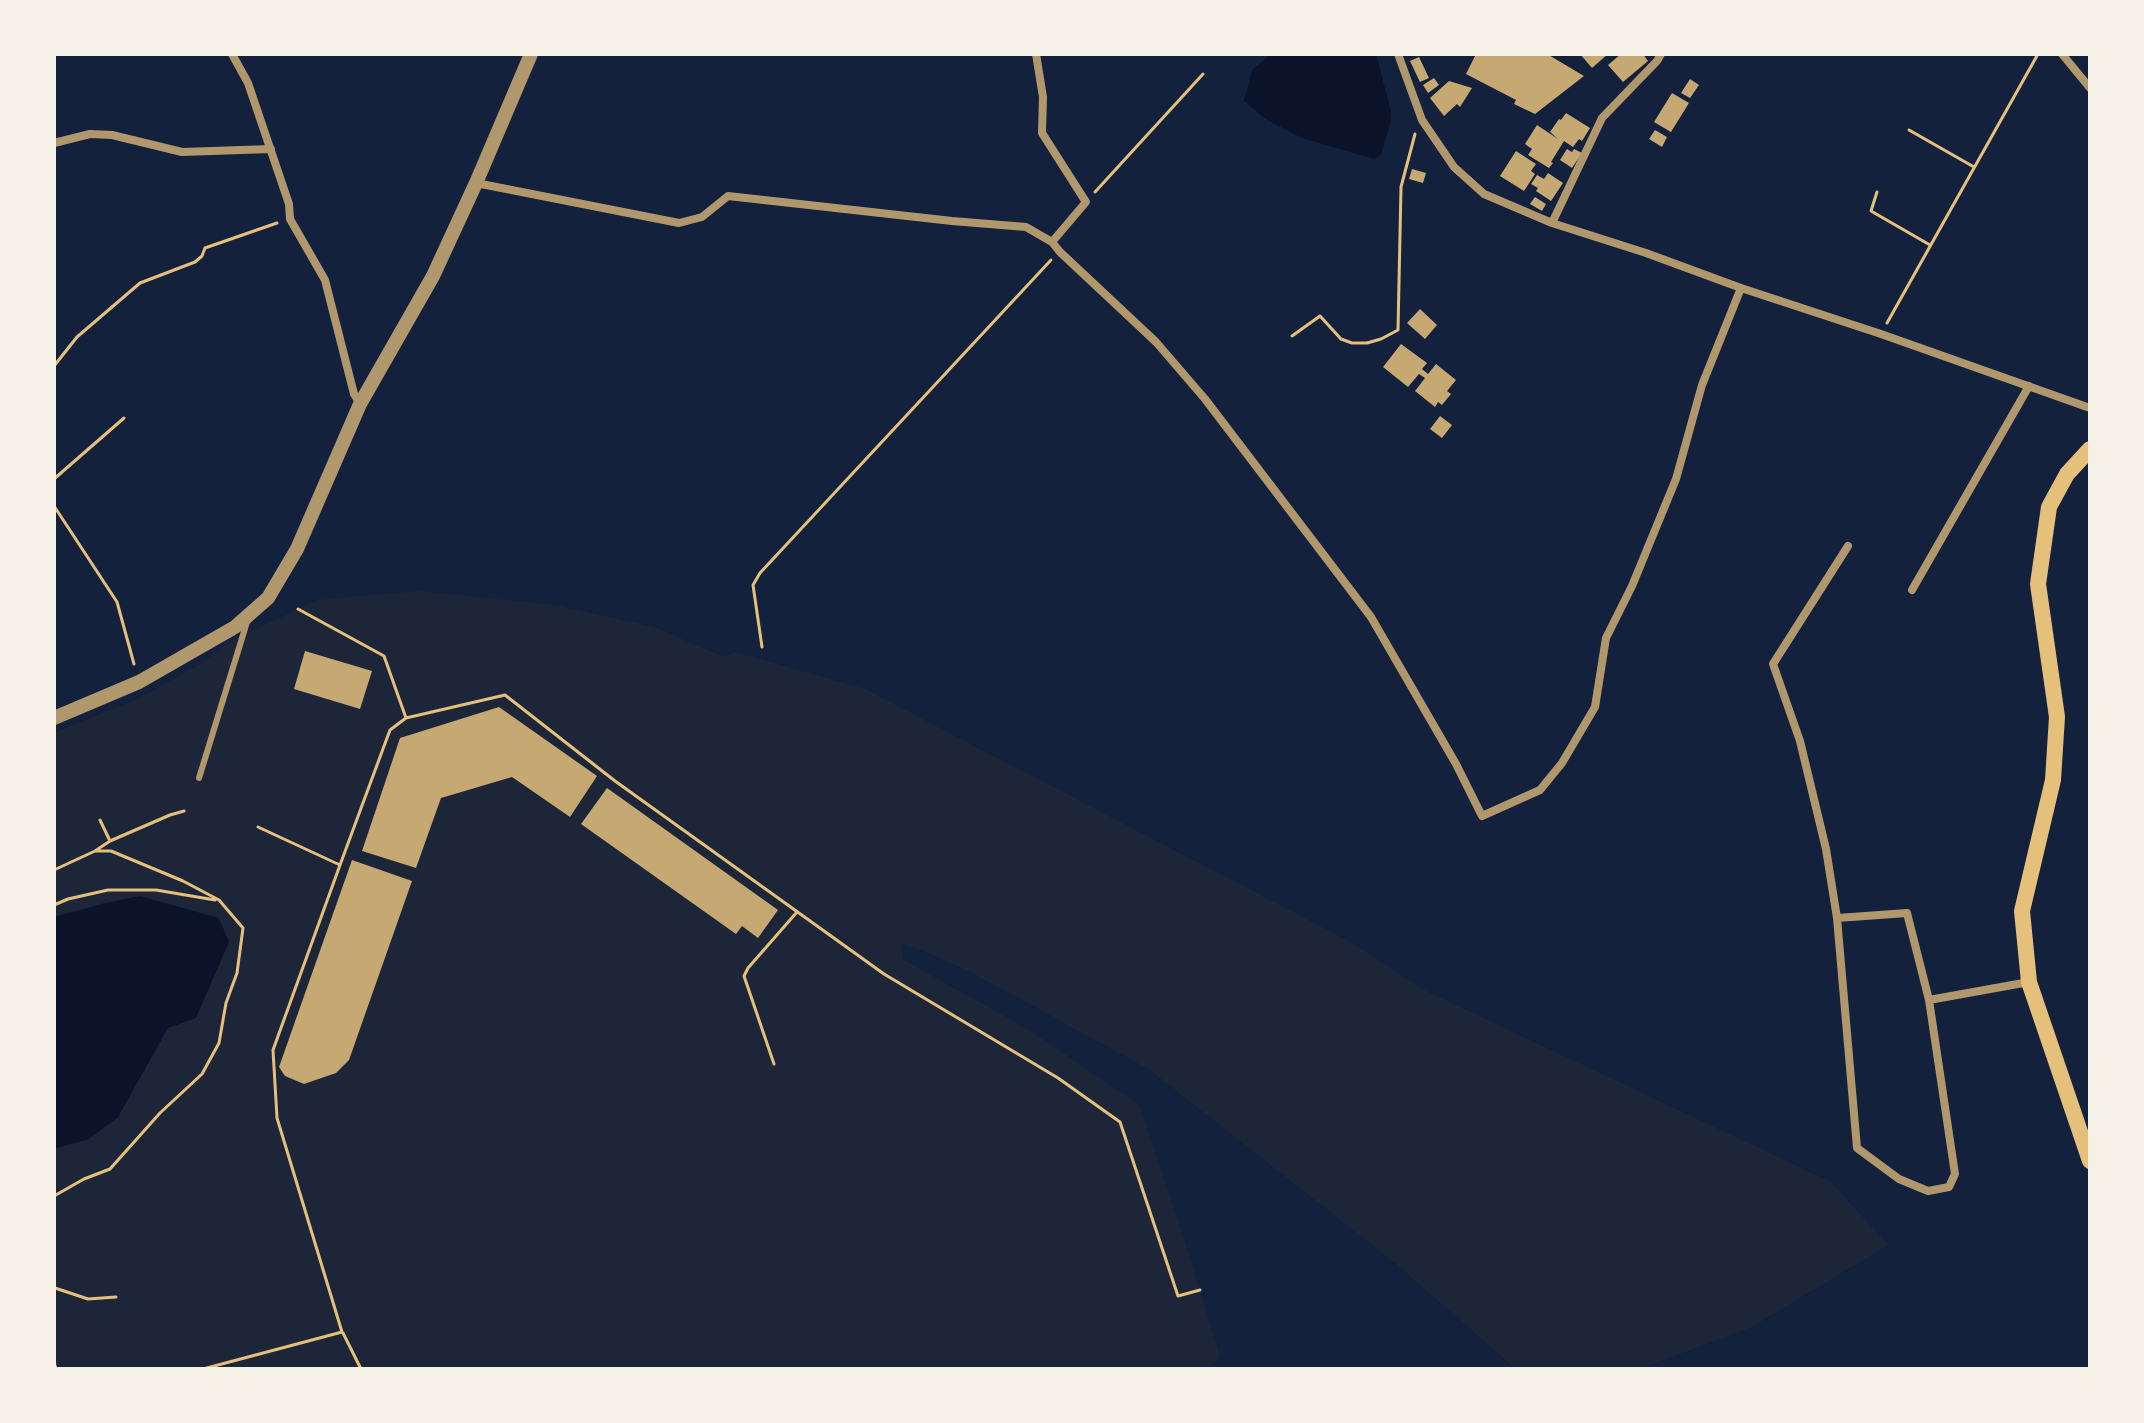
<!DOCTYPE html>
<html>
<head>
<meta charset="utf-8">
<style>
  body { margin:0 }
  #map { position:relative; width:2144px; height:1423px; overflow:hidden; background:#14213d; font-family:Lora,serif }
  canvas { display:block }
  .frame { position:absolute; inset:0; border:56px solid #f6f1e7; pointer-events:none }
</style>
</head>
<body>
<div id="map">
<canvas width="2144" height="1423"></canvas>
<div class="frame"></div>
</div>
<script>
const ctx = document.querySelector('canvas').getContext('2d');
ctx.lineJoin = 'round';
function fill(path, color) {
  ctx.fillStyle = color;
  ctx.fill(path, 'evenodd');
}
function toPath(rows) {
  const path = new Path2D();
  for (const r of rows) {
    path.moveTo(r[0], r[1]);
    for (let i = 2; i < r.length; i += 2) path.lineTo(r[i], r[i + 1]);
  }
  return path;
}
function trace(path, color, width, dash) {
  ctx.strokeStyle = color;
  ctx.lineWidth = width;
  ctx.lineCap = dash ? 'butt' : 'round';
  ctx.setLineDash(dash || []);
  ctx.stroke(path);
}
const green = toPath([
  [420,591,554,605,654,627,724,657,735,652,865,689,1347,940,1426,991,1831,1182,1888,1245,1752,1327,1639,1369,1516,1369,1395,1263,1150,1070,971,972,926,952,901,943,904,960,1031,1031,1139,1105,1182,1233,1220,1356,1209,1369,54,1369,54,733,135,700,203,663,227,643,317,600]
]);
const water = toPath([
  [1271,54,1376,54,1391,111,1390,124,1381,155,1374,159,1302,138,1267,120,1244,101,1252,70],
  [140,896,219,918,229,942,196,1018,168,1028,118,1117,89,1139,54,1149,54,917,105,903]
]);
const building = toPath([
  [1476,54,1547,54,1584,76,1535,114,1514,104,1516,100,1466,74],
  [1580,54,1608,54,1592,68],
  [1621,54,1643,54,1648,61,1623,82,1608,65],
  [1419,57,1429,78,1420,82,1410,61],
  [1434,78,1439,85,1428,93,1423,85],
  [1690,79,1699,85,1690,98,1681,93],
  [1449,81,1472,88,1460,107,1457,104,1444,116,1430,98],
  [1672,93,1689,103,1671,132,1654,122],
  [1566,113,1590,128,1582,141,1579,139,1573,147,1564,141,1551,162,1553,163,1549,168,1528,155,1532,149,1525,144,1537,125,1558,139,1550,132,1559,119,1561,120],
  [1655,130,1667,137,1662,147,1649,139],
  [1567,149,1572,152,1574,149,1582,153,1572,168,1560,160],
  [1516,151,1536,164,1531,171,1535,174,1524,191,1500,176],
  [1412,169,1426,173,1423,183,1409,179],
  [1548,173,1563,183,1551,201,1536,191,1538,188,1531,184,1537,175,1544,179],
  [1535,197,1546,204,1542,211,1530,204],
  [1420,309,1437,325,1425,339,1407,323],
  [1401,344,1427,363,1422,369,1428,374,1436,364,1456,380,1447,391,1451,394,1442,405,1438,402,1435,407,1415,391,1425,378,1419,374,1408,387,1383,367],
  [1440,416,1452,425,1442,438,1430,429],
  [305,651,372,671,360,709,294,689],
  [499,707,597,776,570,817,512,777,441,798,416,868,362,851,400,738],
  [607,788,778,910,758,938,742,926,736,934,581,824],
  [352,860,412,881,349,1060,336,1073,304,1084,285,1076,279,1067]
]);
const path = toPath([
  [1909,130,1974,167],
  [1095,192,1203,74],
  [1877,192,1871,211,1930,245],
  [1887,323,2038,54],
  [1292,336,1320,316,1341,339,1352,343,1367,343,1381,339,1398,330,1401,187,1415,134],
  [54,366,77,337,140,283,195,262,202,256,205,248,277,223],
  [54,479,124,418],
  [54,506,117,602,134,664],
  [298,609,384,656,406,718,390,730,340,865],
  [762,647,753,585,760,573,1051,260],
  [406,718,505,695,615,781,884,974,1058,1078,1120,1122,1178,1296,1200,1290],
  [100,820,110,841],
  [95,851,110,841,170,815,184,811],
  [54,870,95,851,111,851,183,881,219,900,243,928,237,973,226,1003,219,1043,202,1074,160,1113,110,1169,84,1179,54,1196],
  [54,905,68,899,108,890,156,890,215,900],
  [774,1064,744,976,748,968,797,912],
  [54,1285,55,1288,88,1299,116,1297],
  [343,1333,361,1369],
  [54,1362,56,1369],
  [203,1369,342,1332,277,1118,273,1050,340,865,258,827]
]);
const service = toPath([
  [199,778,247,622]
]);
const minor = toPath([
  [232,54,248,83,289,204,290,219,325,280,354,394,360,404],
  [1036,54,1043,97,1042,133,1086,202,1052,242],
  [1398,54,1422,120,1454,167,1484,194,1552,223,1646,253,1741,288,1881,334,2090,408],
  [2062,54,2090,88],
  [54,143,90,134,112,135,182,152,271,149],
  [476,183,679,223,702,217,728,196,952,221,1026,227,1052,242,1060,252,1156,342,1205,399,1371,617,1456,764,1482,816,1540,790,1562,763,1595,707,1606,638,1632,586,1676,479,1702,385,1741,288],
  [1552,223,1602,118,1657,61,1661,54],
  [1912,590,2029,386],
  [1837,918,1907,913,1929,1000,1955,1174,1949,1187,1928,1191,1899,1179,1857,1148,1837,918,1826,849,1800,741,1773,664,1848,546],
  [1929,1000,2029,982]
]);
const tertiary = toPath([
  [54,718,139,682,235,627,268,598,297,549,360,404,433,276,476,183,531,54]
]);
const secondary = toPath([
  [2090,449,2067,474,2049,507,2038,584,2057,717,2053,780,2022,911,2029,982,2090,1161]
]);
fill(green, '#1d2539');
fill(water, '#0b132b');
fill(building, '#c6a872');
trace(path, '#e5c07b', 3);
trace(service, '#b1986c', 6);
trace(minor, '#b1986c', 8);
trace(tertiary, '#b1986c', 14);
trace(secondary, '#e5c07b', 16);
</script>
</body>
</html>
